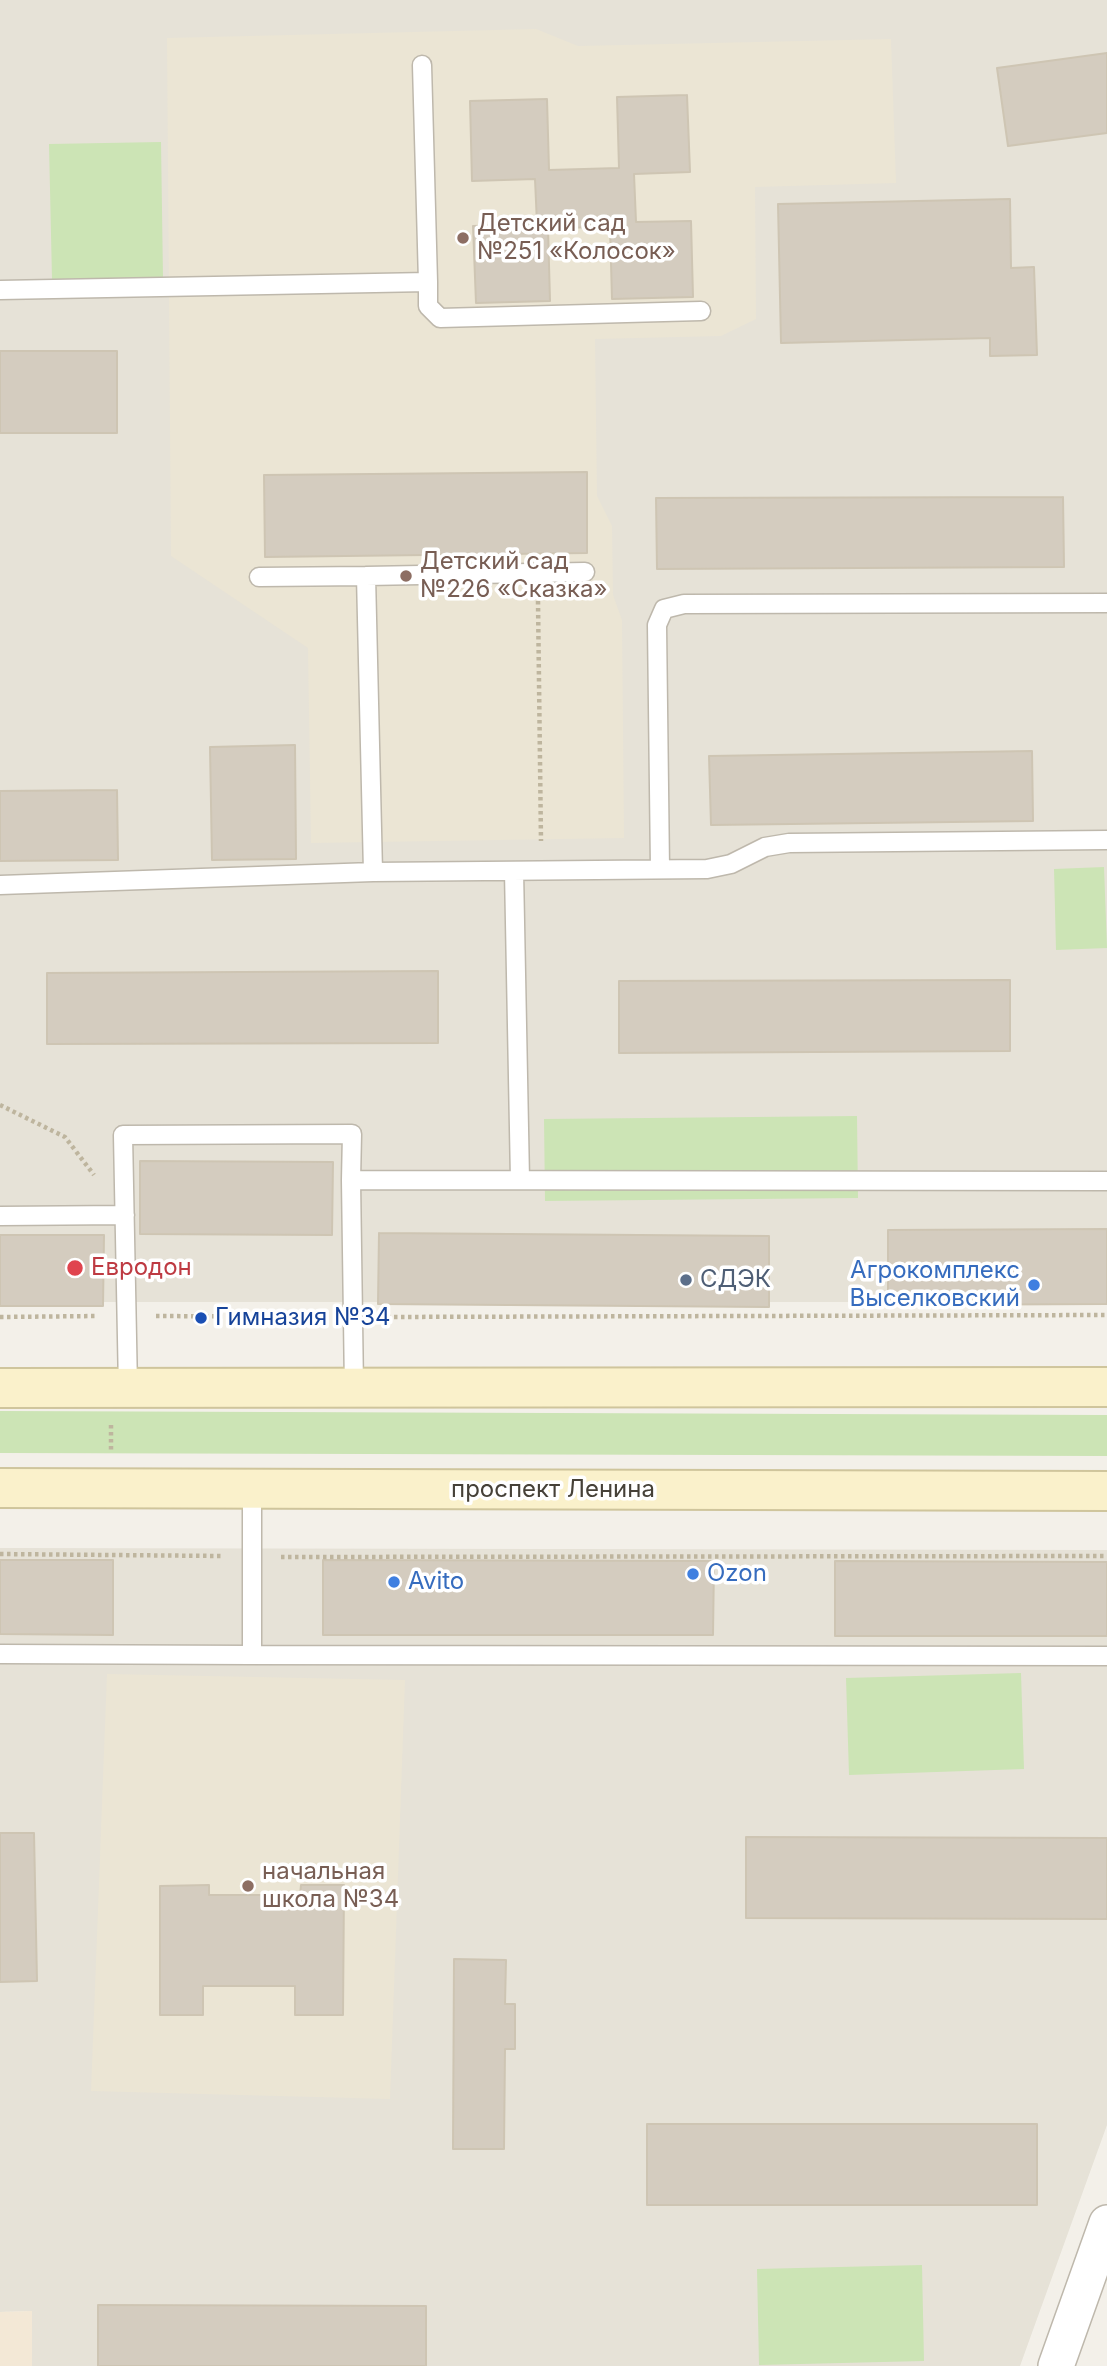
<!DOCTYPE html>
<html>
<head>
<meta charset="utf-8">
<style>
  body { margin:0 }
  canvas { display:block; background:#f3f0e9 }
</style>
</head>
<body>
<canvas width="1107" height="2366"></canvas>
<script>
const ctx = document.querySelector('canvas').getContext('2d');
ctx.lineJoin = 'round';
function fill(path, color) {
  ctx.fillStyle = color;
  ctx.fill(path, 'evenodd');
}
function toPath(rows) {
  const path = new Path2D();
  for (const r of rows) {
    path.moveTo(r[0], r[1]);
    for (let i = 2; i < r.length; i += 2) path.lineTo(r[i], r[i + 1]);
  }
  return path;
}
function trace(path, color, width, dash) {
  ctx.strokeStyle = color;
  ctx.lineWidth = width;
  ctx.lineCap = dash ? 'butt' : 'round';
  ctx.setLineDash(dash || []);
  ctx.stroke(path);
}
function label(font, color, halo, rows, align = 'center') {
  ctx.font = font + ' Inter,sans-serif';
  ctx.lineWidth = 7;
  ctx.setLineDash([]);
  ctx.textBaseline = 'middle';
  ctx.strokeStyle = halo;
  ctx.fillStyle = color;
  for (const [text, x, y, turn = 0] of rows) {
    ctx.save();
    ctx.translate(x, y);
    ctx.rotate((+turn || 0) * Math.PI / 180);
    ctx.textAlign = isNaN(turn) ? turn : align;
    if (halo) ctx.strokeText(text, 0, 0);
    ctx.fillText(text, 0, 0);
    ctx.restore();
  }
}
const residential = toPath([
  [0,0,1107,0,1107,1302,0,1302],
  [0,1548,1107,1550,1107,2125,1020,2366,32,2366,32,2311,0,2312]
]);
const commercial = toPath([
  [32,2311,32,2366,0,2366,0,2312]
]);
const education = toPath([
  [536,29,578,46,891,39,896,183,755,187,756,319,721,336,595,339,597,496,612,526,613,595,622,620,624,838,311,843,308,648,171,556,167,38],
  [107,1674,405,1680,390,2099,91,2091]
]);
const green = toPath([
  [161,142,163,278,52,279,49,144],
  [1104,867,1107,948,1056,950,1054,869],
  [857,1116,858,1198,545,1201,544,1119],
  [0,1411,1107,1415,1107,1456,0,1453],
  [1021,1673,1024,1769,849,1775,846,1678],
  [922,2265,924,2361,759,2365,757,2269]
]);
const building = toPath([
  [1107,53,1107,133,1008,146,997,68,1107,53],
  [687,95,690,172,634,174,636,222,691,221,693,297,612,299,610,227,548,228,550,301,476,303,473,226,537,224,535,179,472,181,470,101,547,99,549,170,619,168,617,97,687,95],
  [1010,199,1011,268,1034,267,1037,355,990,356,990,338,781,343,778,204,1010,199],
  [0,351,117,351,117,433,0,433,0,351],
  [587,472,587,553,265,557,264,475,587,472],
  [1063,497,1064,567,657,569,656,498,1063,497],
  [295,745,296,859,212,860,210,747,295,745],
  [1032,751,1033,821,711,825,709,756,1032,751],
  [117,790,118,860,0,861,0,791,117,790],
  [438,971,438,1043,47,1044,47,973,438,971],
  [1010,980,1010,1051,619,1053,619,981,1010,980],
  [140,1161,333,1162,332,1235,140,1234,140,1161],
  [1107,1229,1107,1304,888,1305,888,1230,1107,1229],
  [379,1233,769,1236,769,1307,378,1304,379,1233],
  [0,1235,104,1235,103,1306,0,1306,0,1235],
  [0,1560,113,1560,113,1635,0,1634,0,1560],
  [323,1560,714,1561,713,1635,323,1635,323,1560],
  [835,1561,1107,1562,1107,1636,835,1636,835,1561],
  [0,1833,34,1833,37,1981,0,1982,0,1833],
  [746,1837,1107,1838,1107,1919,746,1918,746,1837],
  [209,1885,209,1895,300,1895,301,1885,344,1885,343,2015,295,2015,295,1986,203,1986,203,2015,160,2015,160,1886,209,1885],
  [454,1959,506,1960,505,2004,515,2004,515,2049,505,2049,504,2149,453,2149,454,1959],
  [647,2124,1037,2124,1037,2205,647,2205,647,2124],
  [98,2305,426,2306,426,2366,98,2366,98,2305]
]);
const path = toPath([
  [538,601,541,841],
  [0,1105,65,1137,94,1175],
  [156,1316,326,1317],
  [0,1317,98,1316],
  [380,1317,1107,1315],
  [111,1425,111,1452],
  [0,1554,223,1556],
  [281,1557,1107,1556]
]);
const lane = toPath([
  [428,282,428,306,440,318,701,311],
  [0,290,428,282,422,65],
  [585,572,366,576,373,872,707,869,731,864,765,847,789,843,1107,840],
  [259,577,366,576],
  [660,869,657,625,664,609,684,604,1107,603],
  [514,871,520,1180],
  [0,885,373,872],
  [0,1216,125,1215],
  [128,1389,123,1135,352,1134,351,1180],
  [354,1389,351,1180,1107,1181],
  [252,1489,252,1655,1107,1656],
  [0,1654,252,1655]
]);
const street = toPath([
  [1056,2366,1107,2223]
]);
const secondary = toPath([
  [0,1388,1107,1387],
  [0,1488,1107,1491]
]);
const markers = [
  [463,238,7,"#8d6e63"],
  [406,576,7,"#8d6e63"],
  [75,1268,9,"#e0444e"],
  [686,1280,7,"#5c6f8a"],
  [1034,1285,7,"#3f7fe0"],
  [201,1318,7,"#1a4fb4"],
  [693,1574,7,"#3f7fe0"],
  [394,1582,7,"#3f7fe0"],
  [248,1886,7,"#8d6e63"]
];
const educationNames = [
  ["Детский сад",477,224],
  ["№251 «Колосок»",477,252],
  ["Детский сад",420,562],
  ["№226 «Сказка»",420,590],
  ["начальная",262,1872],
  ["школа №34",262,1900]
];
const healthNames = [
  ["Евродон",91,1268]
];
const shopNames = [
  ["Агрокомплекс",1020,1271,"right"],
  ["Выселковский",1020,1299,"right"],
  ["Ozon",707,1574],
  ["Avito",408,1582]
];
const serviceNames = [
  ["СДЭК",700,1280]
];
const transitNames = [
  ["Гимназия №34",215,1318]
];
const streetNames = [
  ["проспект Ленина",553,1490]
];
fill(residential, '#e6e2d7');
fill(commercial, '#f3e8d6');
fill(education, '#ebe5d4');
fill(green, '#cce4b5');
fill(building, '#d4ccbf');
trace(building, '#cec5b3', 2);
trace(lane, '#beb8ac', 21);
trace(street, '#beb8ac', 38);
trace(secondary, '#cfc59c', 42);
trace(path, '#beb59e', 4.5, [3.5, 3.5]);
trace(lane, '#fff', 18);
trace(street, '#fff', 35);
trace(secondary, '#faf1cb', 38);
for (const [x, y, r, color] of markers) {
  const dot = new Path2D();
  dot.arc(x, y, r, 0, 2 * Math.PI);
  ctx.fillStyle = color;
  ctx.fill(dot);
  trace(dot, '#fff', 2.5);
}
label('24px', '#785e54', '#fff', educationNames, 'left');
label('24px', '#be3a42', '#fff', healthNames, 'left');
label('24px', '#366cbe', '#fff', shopNames, 'left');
label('24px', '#4e5e75', '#fff', serviceNames, 'left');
label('24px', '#164399', '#fff', transitNames, 'left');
label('24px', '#464138', '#fff', streetNames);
</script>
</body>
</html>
